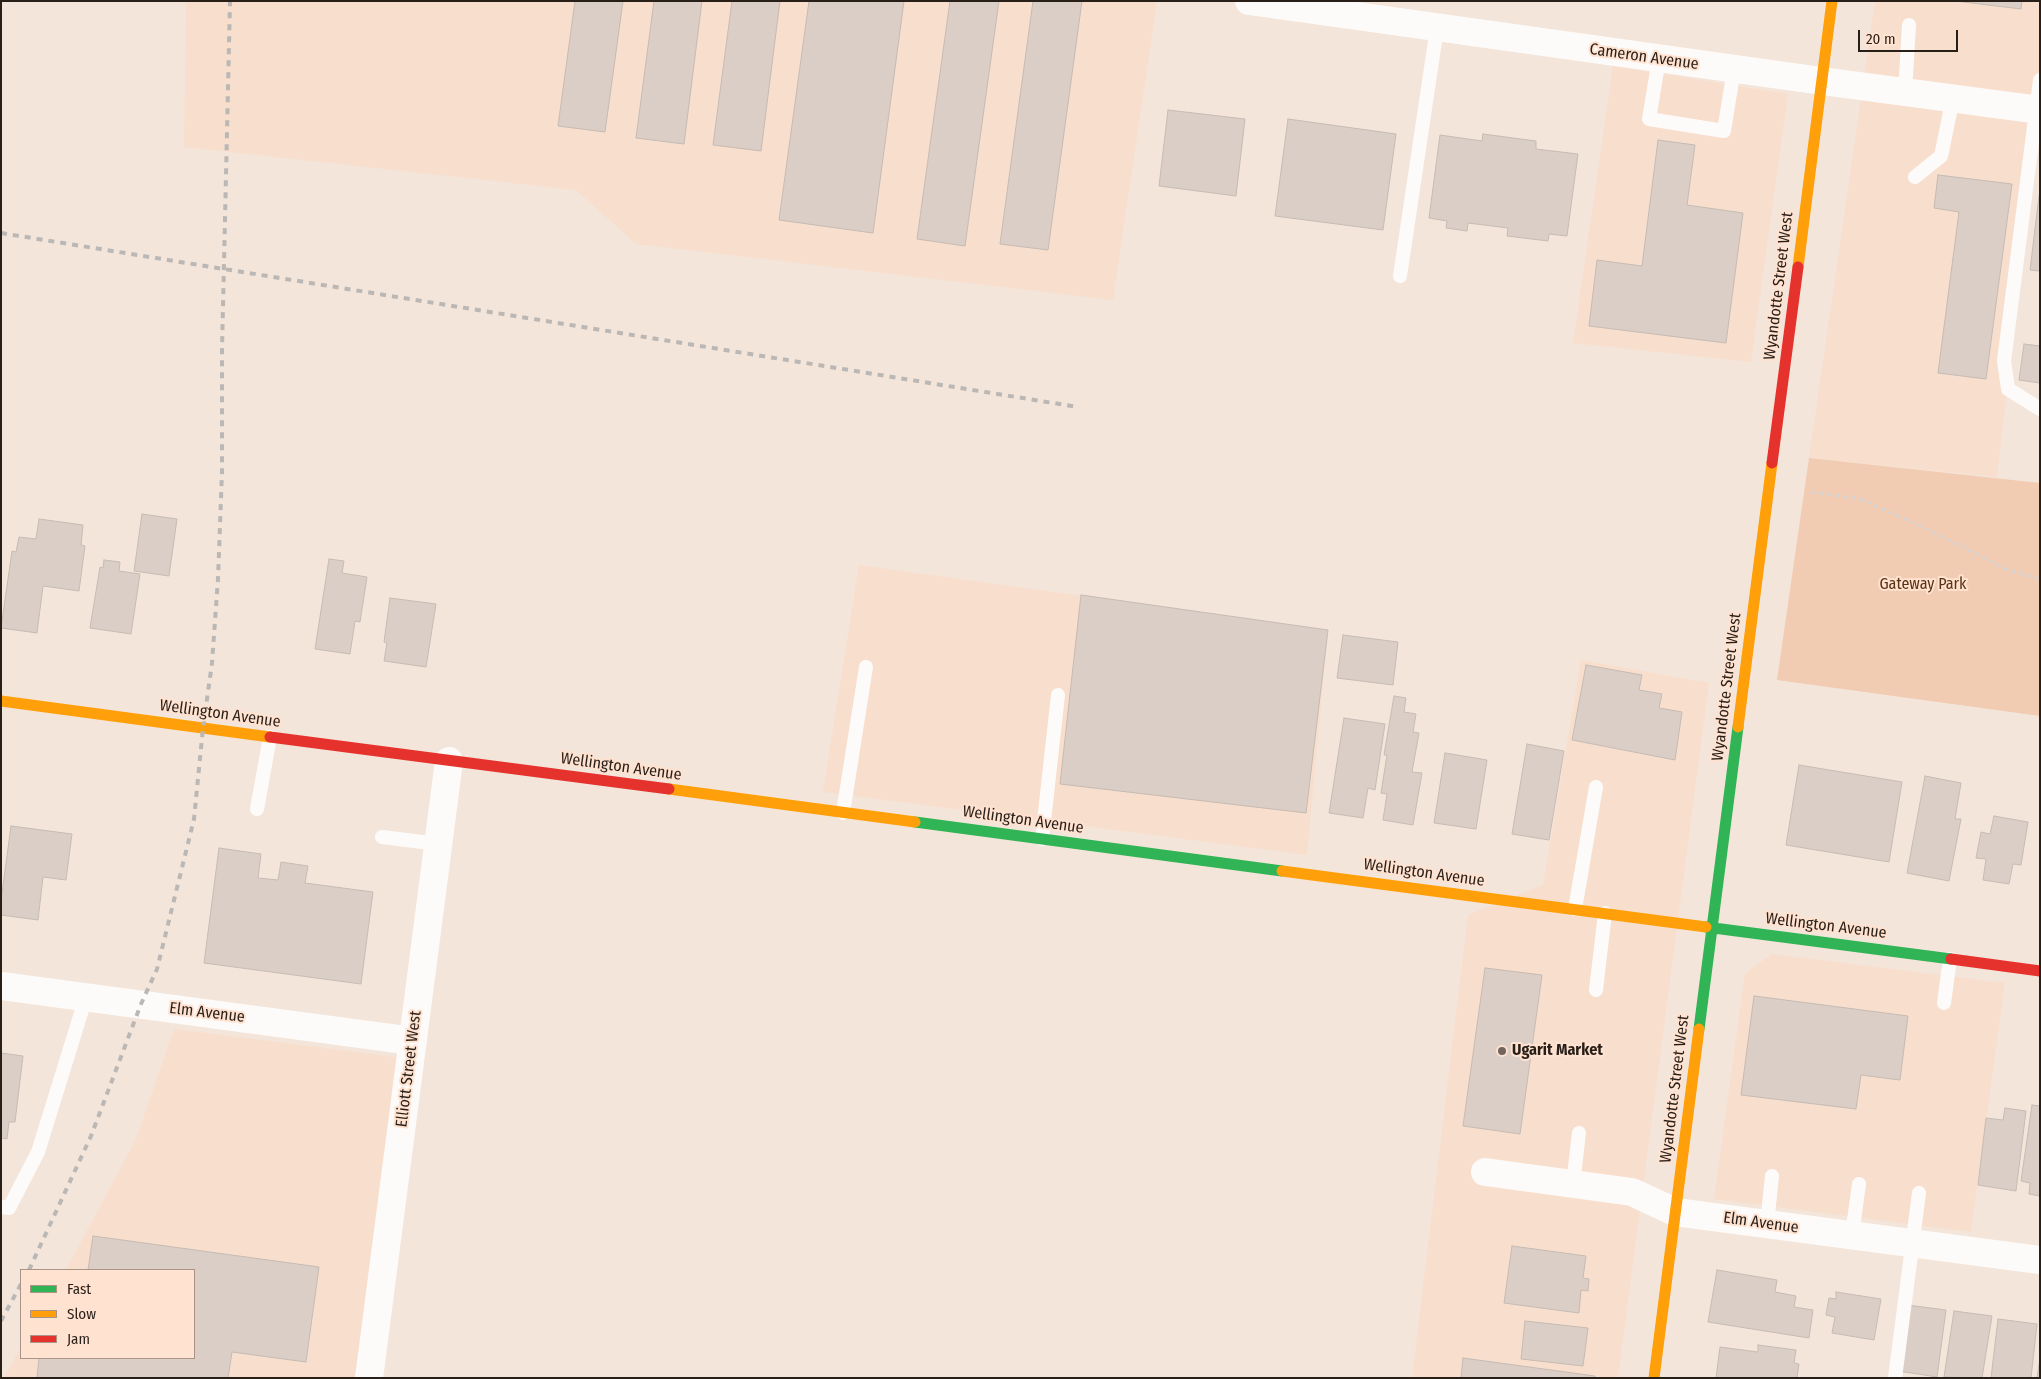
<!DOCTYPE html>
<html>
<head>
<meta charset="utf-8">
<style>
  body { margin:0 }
  #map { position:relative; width:2041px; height:1379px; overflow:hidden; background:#f4e5da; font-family:"Fira Sans Condensed",sans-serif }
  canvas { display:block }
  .frame { position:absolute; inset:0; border:2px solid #291f19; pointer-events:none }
  .legend { position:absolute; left:20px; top:1269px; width:175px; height:90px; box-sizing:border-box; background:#ffe2d0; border:1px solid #a99487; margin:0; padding:6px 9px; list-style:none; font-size:15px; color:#291f19 }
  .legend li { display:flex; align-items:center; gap:10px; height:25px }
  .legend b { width:25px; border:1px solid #a99487 }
  .scale { position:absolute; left:1858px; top:30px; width:100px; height:22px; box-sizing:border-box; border:2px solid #291f19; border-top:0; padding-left:6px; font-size:15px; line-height:18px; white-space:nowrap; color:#291f19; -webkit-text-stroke:4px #ffe2d0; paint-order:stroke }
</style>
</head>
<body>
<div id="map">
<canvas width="2041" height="1379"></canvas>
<div class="frame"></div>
<ul class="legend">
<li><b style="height:6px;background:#30b455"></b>Fast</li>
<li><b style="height:6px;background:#ff9f0a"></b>Slow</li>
<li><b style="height:6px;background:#e5322d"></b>Jam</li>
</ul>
<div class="scale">20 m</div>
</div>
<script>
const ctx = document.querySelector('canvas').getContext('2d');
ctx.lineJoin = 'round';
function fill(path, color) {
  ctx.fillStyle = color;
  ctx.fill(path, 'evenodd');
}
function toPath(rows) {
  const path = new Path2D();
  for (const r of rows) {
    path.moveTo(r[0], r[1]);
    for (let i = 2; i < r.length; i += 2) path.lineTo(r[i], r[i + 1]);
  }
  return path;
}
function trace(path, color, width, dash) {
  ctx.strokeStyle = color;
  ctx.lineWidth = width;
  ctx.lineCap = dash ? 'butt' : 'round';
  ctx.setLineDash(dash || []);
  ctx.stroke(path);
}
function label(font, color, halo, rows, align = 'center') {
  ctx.font = font + ' "Fira Sans Condensed",sans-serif';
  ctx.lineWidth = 4;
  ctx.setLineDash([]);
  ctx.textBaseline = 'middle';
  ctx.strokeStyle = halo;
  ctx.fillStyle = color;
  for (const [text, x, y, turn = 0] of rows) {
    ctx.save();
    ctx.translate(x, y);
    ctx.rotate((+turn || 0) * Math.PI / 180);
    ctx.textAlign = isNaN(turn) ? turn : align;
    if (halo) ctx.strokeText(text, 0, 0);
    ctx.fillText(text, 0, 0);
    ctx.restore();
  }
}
const built = toPath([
  [186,1,1157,1,1113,300,636,244,576,190,184,147],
  [1875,1,2040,1,2040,98,1997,477,1809,458],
  [1613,66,1788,94,1751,362,1573,343],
  [859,565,1328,630,1307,855,823,792],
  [1581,660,1709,683,1618,1378,1412,1378,1468,915,1543,885],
  [1772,954,2005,983,1971,1232,1714,1199,1745,973],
  [174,1029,410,1059,365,1378,4,1378,21,1347,21,1358,194,1358,194,1270,66,1270,136,1139]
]);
const green = toPath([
  [1809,458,2040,483,2040,716,1777,680]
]);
const building = toPath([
  [575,1,623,1,605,132,558,126,575,1],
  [654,1,702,1,684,144,636,138,654,1],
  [732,1,780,1,761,151,713,145,732,1],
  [809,1,904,1,873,233,779,220,809,1],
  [950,1,999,1,965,246,917,239,950,1],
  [1033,1,1082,1,1048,250,1000,244,1033,1],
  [1955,1,2022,1,2021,9,1955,1],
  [1168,110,1245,119,1236,196,1159,186,1168,110],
  [1288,119,1396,134,1383,230,1275,216,1288,119],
  [1483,134,1536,141,1536,149,1578,154,1567,236,1549,234,1548,241,1507,236,1508,228,1468,223,1467,231,1446,228,1447,221,1429,218,1440,135,1482,141,1483,134],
  [1658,140,1695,145,1687,205,1743,213,1726,343,1589,326,1597,260,1642,266,1658,140],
  [1938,175,2012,184,1986,379,1938,373,1959,212,1934,208,1938,175],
  [2039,196,2040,196,2040,271,2030,270,2039,196],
  [2024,344,2040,346,2040,383,2019,380,2024,344],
  [142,514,177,519,169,576,134,571,142,514],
  [39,519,83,525,81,545,85,546,79,591,43,586,37,633,1,628,12,551,16,552,19,537,36,539,39,519],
  [329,559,344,561,342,573,367,577,360,622,355,621,350,654,315,649,329,559],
  [104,560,120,562,119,571,140,574,131,634,90,628,100,567,103,568,104,560],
  [1081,595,1328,630,1306,813,1060,784,1081,595],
  [390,598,436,604,426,667,384,661,387,643,384,642,390,598],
  [1343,635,1398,642,1393,685,1337,678,1343,635],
  [1586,665,1642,675,1639,690,1662,694,1659,708,1682,712,1675,760,1572,740,1586,665],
  [1394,696,1406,698,1404,712,1416,714,1413,732,1419,733,1412,772,1422,773,1413,825,1383,820,1387,794,1381,793,1387,755,1384,755,1394,696],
  [1344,718,1385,724,1375,790,1368,788,1363,818,1329,813,1344,718],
  [1527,744,1564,751,1549,840,1512,834,1527,744],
  [1445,753,1487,760,1476,829,1434,823,1445,753],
  [1799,765,1902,782,1889,862,1786,845,1799,765],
  [1925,776,1961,783,1955,819,1961,819,1949,881,1907,873,1925,776],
  [1994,816,2028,822,2021,865,2013,864,2009,884,1983,880,1986,859,1976,858,1981,832,1990,834,1994,816],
  [11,826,72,834,66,880,43,877,38,920,1,915,1,901,11,826],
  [219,848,261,854,258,878,278,880,281,862,308,866,305,883,373,892,361,984,204,963,219,848],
  [1485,968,1542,975,1520,1134,1463,1126,1485,968],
  [1754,996,1908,1016,1900,1080,1861,1075,1856,1109,1741,1095,1754,996],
  [1,1053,23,1056,15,1122,9,1122,7,1139,1,1138,1,1053],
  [2032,1105,2040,1106,2040,1196,2029,1194,2030,1183,2021,1181,2032,1105],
  [2005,1108,2026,1111,2016,1191,1978,1185,1986,1118,2003,1120,2005,1108],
  [93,1236,319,1267,306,1362,232,1352,228,1378,37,1378,39,1358,194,1358,194,1270,88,1270,93,1236],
  [1512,1246,1586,1256,1583,1278,1589,1279,1588,1291,1581,1290,1579,1313,1504,1303,1512,1246],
  [1717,1270,1777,1280,1775,1292,1796,1296,1794,1307,1813,1310,1809,1338,1708,1322,1717,1270],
  [1836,1292,1881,1299,1874,1340,1832,1333,1835,1317,1826,1315,1829,1298,1836,1299,1836,1292],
  [1907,1305,1946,1310,1937,1377,1898,1371,1907,1305],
  [1954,1311,1992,1316,1982,1378,1944,1377,1954,1311],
  [1998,1319,2037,1324,2031,1378,1991,1378,1998,1319],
  [1525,1321,1588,1328,1583,1366,1521,1359,1525,1321],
  [1758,1345,1796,1350,1794,1363,1799,1364,1797,1378,1716,1378,1720,1347,1758,1352,1758,1345],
  [1463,1358,1595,1376,1595,1378,1461,1378,1463,1358],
  [2040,1358,2040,1378,2037,1378,2040,1358]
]);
const path = toPath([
  [1812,492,1860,499,1927,529,2006,569,2040,579]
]);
const lane = toPath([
  [1659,59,1649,119,1724,131,1734,69],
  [2040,80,2004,361,2008,389,2040,409],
  [1905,92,1909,25],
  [1915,177,1941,156,1953,98],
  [1400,276,1437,28],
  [257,809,270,737],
  [843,813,866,667],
  [382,837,438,844],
  [1042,839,1058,695],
  [1575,909,1596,787],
  [1596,990,1605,913],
  [1944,1003,1950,959],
  [1573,1184,1579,1133],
  [1,1207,9,1208,38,1152,86,997],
  [1767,1224,1772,1176],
  [1852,1235,1859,1184],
  [1895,1378,1919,1193]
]);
const street = toPath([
  [1249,1,1822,81,2040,110],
  [1,986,413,1041],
  [1485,1172,1632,1192,1675,1212,2040,1260],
  [369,1378,449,761]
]);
const fast = toPath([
  [915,822,1282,871],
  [1706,927,1951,959],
  [1699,1029,1738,727]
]);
const slow = toPath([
  [1798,267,1832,1],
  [1,701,270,737],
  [1738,727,1772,463],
  [669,789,915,822],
  [1282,871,1706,927],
  [1654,1378,1699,1029]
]);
const jam = toPath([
  [1772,463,1798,267],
  [270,737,669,789],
  [1951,959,2040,971]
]);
const rail = toPath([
  [1,233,1078,407],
  [29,1270,91,1136,141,1004,157,969,194,819,203,728,212,663,218,579,222,472,222,350,230,1],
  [1,1321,21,1284]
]);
const markers = [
  [1502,1051,5,"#70645d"]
];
const streetNames = [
  ["Cameron Avenue",1644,57,8],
  ["Wyandotte Street West",1779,286,-83],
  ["Wyandotte Street West",1727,687,-83],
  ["Wellington Avenue",220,714,8],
  ["Wellington Avenue",621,767,8],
  ["Wellington Avenue",1023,820,8],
  ["Wellington Avenue",1424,873,8],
  ["Wellington Avenue",1826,926,7],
  ["Elm Avenue",207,1013,7],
  ["Elliott Street West",409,1069,-83],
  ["Wyandotte Street West",1675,1089,-83],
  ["Elm Avenue",1761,1223,8]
];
const parkNames = [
  ["Gateway Park",1923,585]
];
const poiNames = [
  ["Ugarit Market",1512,1051]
];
fill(built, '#f8decd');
fill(green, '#f1cbb2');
fill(building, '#dacec6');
trace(building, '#c6bbb3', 1);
trace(path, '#d9d4d1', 3, [4, 4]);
trace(lane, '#fdfbf9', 14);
trace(street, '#fdfbf9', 28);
trace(fast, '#30b455', 11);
trace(slow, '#ff9f0a', 11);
trace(jam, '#e5322d', 11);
trace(rail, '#bab7b5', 4, [6, 6]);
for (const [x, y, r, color] of markers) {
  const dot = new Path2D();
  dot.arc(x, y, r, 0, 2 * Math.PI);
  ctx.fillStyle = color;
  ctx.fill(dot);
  trace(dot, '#ffe2d0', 2);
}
label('16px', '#291f19', '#ffe2d0', streetNames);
label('16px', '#5a3214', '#ffe2d0', parkNames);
label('bold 16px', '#291f19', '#ffe2d0', poiNames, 'left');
</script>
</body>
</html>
